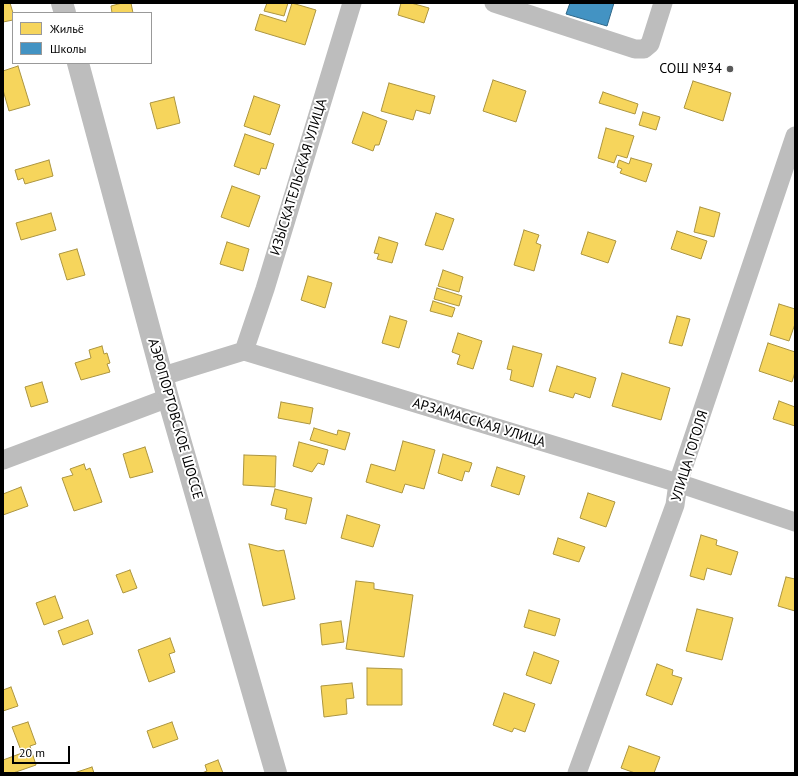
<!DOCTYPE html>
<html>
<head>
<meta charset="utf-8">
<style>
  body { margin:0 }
  #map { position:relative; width:798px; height:776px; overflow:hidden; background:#fff; font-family:"PT Sans",sans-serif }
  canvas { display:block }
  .frame { position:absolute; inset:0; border:4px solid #000; pointer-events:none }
  .legend { position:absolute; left:12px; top:12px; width:140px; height:52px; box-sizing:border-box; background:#fff; border:1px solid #999; margin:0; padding:5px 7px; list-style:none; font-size:12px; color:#000 }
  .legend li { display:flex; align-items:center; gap:8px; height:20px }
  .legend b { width:20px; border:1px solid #999 }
  .scale { position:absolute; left:12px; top:746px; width:58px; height:18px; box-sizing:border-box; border:2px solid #000; border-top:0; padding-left:5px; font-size:12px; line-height:14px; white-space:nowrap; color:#000; -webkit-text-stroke:3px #fff; paint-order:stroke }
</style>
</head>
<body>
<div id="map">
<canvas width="798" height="776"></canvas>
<div class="frame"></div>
<ul class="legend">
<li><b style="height:11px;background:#f6d55c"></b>Жильё</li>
<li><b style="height:11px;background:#4393c3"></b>Школы</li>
</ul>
<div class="scale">20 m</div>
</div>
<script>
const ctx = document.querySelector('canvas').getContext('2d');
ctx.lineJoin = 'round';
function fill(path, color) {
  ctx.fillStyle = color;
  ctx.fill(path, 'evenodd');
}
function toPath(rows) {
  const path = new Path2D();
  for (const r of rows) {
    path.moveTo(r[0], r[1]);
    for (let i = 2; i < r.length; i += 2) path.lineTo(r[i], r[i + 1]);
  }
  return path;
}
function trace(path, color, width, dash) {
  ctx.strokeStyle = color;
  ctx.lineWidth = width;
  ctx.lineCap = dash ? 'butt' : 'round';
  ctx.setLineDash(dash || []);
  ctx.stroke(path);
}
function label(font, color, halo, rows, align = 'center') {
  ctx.font = font + ' "PT Sans",sans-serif';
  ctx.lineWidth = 4;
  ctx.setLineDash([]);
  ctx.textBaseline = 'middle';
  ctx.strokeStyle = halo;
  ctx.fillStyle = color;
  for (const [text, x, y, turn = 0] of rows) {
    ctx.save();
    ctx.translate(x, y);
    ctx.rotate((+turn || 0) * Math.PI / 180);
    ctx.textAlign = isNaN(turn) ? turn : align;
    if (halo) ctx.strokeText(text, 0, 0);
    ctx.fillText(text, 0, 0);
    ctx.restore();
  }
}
const homes = toPath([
  [3,3,10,3,13,13,13,20,3,22,3,3],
  [122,3,131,3,133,13,112,13,111,6,122,3],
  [267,3,288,3,284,16,264,11,267,3],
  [292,3,316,10,305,45,255,30,260,14,286,22,292,3],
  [401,3,411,3,429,8,424,23,398,15,401,3],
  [18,66,30,105,9,111,3,90,3,71,18,66],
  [493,80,526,91,516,122,483,111,493,80],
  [693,81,731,93,723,121,684,108,693,81],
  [389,83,435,96,430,114,416,110,413,120,381,111,389,83],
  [603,92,638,104,635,114,599,103,603,92],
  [254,96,280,105,270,135,244,126,254,96],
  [174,97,180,123,157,129,150,103,174,97],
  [363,112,387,121,379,145,375,145,373,151,352,143,363,112],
  [643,112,660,117,656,130,639,125,643,112],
  [606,128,634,136,627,158,617,155,614,163,598,158,606,128],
  [245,134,274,144,266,169,261,168,259,175,234,166,245,134],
  [631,158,652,164,646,182,620,173,622,169,617,167,619,160,629,164,631,158],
  [49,160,53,176,25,184,23,178,18,180,15,170,49,160],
  [232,186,260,196,249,227,221,217,232,186],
  [700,207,720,213,714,237,694,232,700,207],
  [51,213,56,230,21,240,16,223,51,213],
  [436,213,454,219,443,250,425,245,436,213],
  [524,230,539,235,536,243,541,245,534,271,514,265,524,230],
  [677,231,707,241,701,259,671,249,677,231],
  [588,232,616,241,608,263,581,254,588,232],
  [379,237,398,243,392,263,377,259,379,254,374,253,379,237],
  [227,242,249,249,243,271,220,264,227,242],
  [77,249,85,275,67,280,59,254,77,249],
  [443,270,463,277,459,292,438,286,443,270],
  [308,276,332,283,325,308,301,300,308,276],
  [437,288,462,296,459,306,434,299,437,288],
  [433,301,455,308,452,317,430,311,433,301],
  [779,304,795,309,795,324,789,341,770,335,779,304],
  [390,316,407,321,399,348,382,343,390,316],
  [677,316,690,319,682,346,669,343,677,316],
  [458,333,482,341,473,369,457,364,460,355,452,352,458,333],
  [768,343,795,352,795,372,792,382,759,371,768,343],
  [102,346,104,354,107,353,110,363,107,364,110,372,81,380,75,363,91,358,89,350,102,346],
  [513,346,542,354,533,387,510,380,512,370,507,369,513,346],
  [557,366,596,378,590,398,575,393,573,398,549,391,557,366],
  [622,373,670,388,661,420,612,406,622,373],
  [42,382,48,402,31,407,25,387,42,382],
  [779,401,795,407,795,426,773,419,779,401],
  [281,402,313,408,310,424,278,418,281,402],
  [314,428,337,435,338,430,350,433,345,450,310,440,314,428],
  [403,441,435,450,424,489,405,484,402,493,366,482,371,464,395,471,403,441],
  [299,442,328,450,324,465,318,463,312,472,293,466,299,442],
  [145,447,153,472,130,478,123,454,145,447],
  [443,454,472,463,469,472,465,471,462,481,438,473,443,454],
  [244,455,276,456,275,487,243,485,244,455],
  [84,464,86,470,90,468,102,502,74,511,62,478,73,475,70,469,84,464],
  [497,467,525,476,519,495,491,486,497,467],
  [21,487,28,506,3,515,3,494,21,487],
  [275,489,312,498,306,524,285,519,287,509,271,505,275,489],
  [588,493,615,502,606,527,580,518,588,493],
  [347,515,380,525,373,547,341,538,347,515],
  [701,535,717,540,716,545,738,552,731,575,707,568,704,580,690,576,701,535],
  [558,538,585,547,579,562,553,554,558,538],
  [249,544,278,551,284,550,295,599,263,606,249,544],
  [130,570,137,588,123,593,116,575,130,570],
  [786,577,795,579,795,611,778,606,786,577],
  [356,581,374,583,374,589,413,595,404,657,346,649,356,581],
  [55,596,63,618,44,625,36,603,55,596],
  [697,609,733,618,722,660,686,651,697,609],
  [529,610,560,619,555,636,524,627,529,610],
  [88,620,93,634,63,645,58,631,88,620],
  [341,621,344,642,322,645,320,624,341,621],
  [170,638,175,652,169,654,175,672,149,682,138,650,170,638],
  [534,652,559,661,551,684,526,675,534,652],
  [657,664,673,670,672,675,682,678,672,705,646,695,657,664],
  [367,668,402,669,402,705,367,705,367,668],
  [352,683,354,698,346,699,347,714,324,717,321,686,352,683],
  [11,687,18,706,3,711,3,690,11,687],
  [504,693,535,704,525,732,514,728,512,732,493,725,504,693],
  [28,722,36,744,30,746,36,765,13,773,3,773,3,760,22,753,12,727,28,722],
  [172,722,178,739,153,748,147,731,172,722],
  [629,746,660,757,654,773,635,773,621,768,629,746],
  [218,760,223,773,202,773,207,771,205,765,218,760],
  [92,767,94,773,74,773,92,767]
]);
const schools = toPath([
  [570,3,614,3,607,26,566,14,570,3]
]);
const minor = toPath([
  [494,3,635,49,644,49,650,44,663,3],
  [244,351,265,289,352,3],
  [163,376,244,351,678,483,795,522],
  [3,460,168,398],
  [577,773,675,505,678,483,795,136]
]);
const major = toPath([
  [62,3,65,13],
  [78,63,168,398,276,773]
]);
const markers = [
  [730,69,4,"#595959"]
];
const poiNames = [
  ["СОШ №34",722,69]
];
const streetNames = [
  ["ИЗЫСКАТЕЛЬСКАЯ УЛИЦА",299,177,-73],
  ["АЭРОПОРТОВСКОЕ ШОССЕ",175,419,74],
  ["АРЗАМАССКАЯ УЛИЦА",479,423,17],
  ["УЛИЦА ГОГОЛЯ",690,456,-73]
];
fill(homes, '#f6d55c');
trace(homes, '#ac9540', 1);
fill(schools, '#4393c3');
trace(schools, '#2f6788', 1);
trace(minor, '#bdbdbd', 19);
trace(major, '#bdbdbd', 22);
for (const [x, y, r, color] of markers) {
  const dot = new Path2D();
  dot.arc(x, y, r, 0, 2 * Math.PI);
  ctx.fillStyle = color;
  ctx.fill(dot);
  trace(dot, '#fff', 1.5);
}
label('14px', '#000', '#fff', poiNames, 'right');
label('14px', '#000', '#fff', streetNames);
</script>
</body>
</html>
